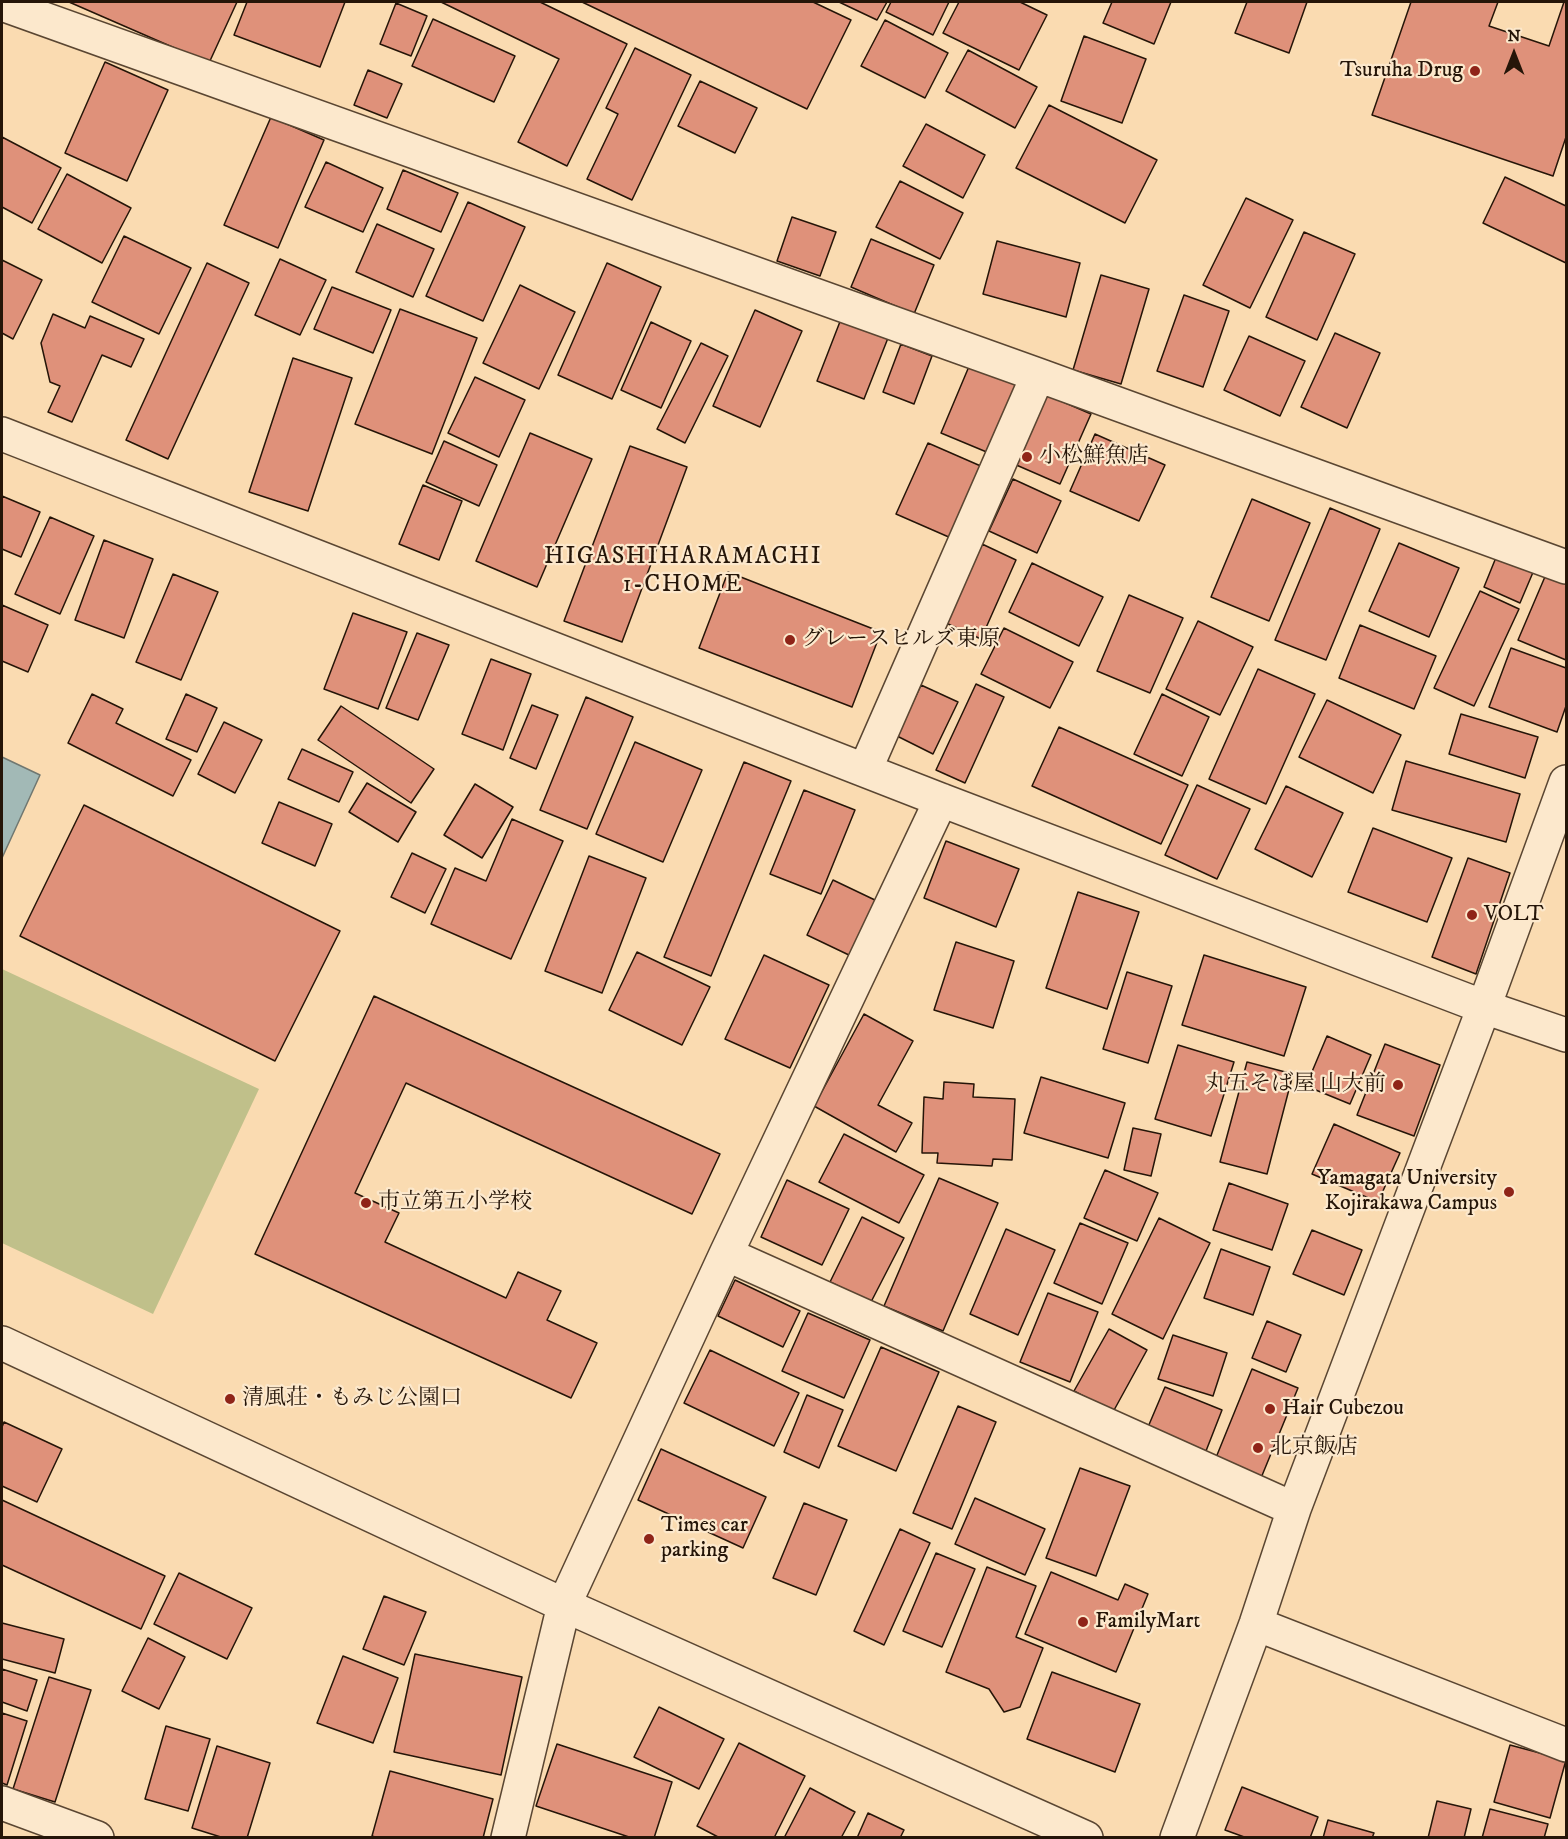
<!DOCTYPE html>
<html>
<head>
<meta charset="utf-8">
<style>
  body { margin:0 }
  #map { position:relative; width:1568px; height:1839px; overflow:hidden; background:#fadbb1; font-family:"IM FELL DW Pica",serif }
  canvas { display:block }
  .frame { position:absolute; inset:0; border:3px solid #251508; pointer-events:none }
  .north { position:absolute; left:1484px; top:24px; width:60px; height:60px; -webkit-text-stroke:4px #fce8cc; paint-order:stroke; rotate:0deg; font-size:16px; font-weight:700; line-height:24px; text-align:center; color:#251508 }
  .north::after { content:''; display:block; margin:auto; width:21px; height:27px; background:#251508; clip-path:polygon(50% 0,100% 100%,50% 72%,0 100%) }
</style>
</head>
<body>
<div id="map">
<canvas width="1568" height="1839"></canvas>
<div class="frame"></div>
<div class="north">N</div>
</div>
<script>
const ctx = document.querySelector('canvas').getContext('2d');
ctx.lineJoin = 'round';
function fill(path, color) {
  ctx.fillStyle = color;
  ctx.fill(path, 'evenodd');
}
function toPath(rows) {
  const path = new Path2D();
  for (const r of rows) {
    path.moveTo(r[0], r[1]);
    for (let i = 2; i < r.length; i += 2) path.lineTo(r[i], r[i + 1]);
  }
  return path;
}
function trace(path, color, width, dash) {
  ctx.strokeStyle = color;
  ctx.lineWidth = width;
  ctx.lineCap = dash ? 'butt' : 'round';
  ctx.setLineDash(dash || []);
  ctx.stroke(path);
}
function label(font, color, halo, rows, align = 'center') {
  ctx.font = font + ' "IM FELL DW Pica","Noto Serif JP",serif';
  ctx.lineWidth = 4.5;
  ctx.setLineDash([]);
  ctx.textBaseline = 'middle';
  ctx.strokeStyle = halo;
  ctx.fillStyle = color;
  for (const [text, x, y, turn = 0] of rows) {
    ctx.save();
    ctx.translate(x, y);
    ctx.rotate((+turn || 0) * Math.PI / 180);
    ctx.textAlign = isNaN(turn) ? turn : align;
    if (halo) ctx.strokeText(text, 0, 0);
    ctx.fillText(text, 0, 0);
    ctx.restore();
  }
}
const green = toPath([
  [2,969,259,1089,153,1314,2,1243]
]);
const water = toPath([
  [2,757,40,775,2,858,2,757]
]);
const building = toPath([
  [69,2,237,2,209,63,69,2],
  [247,2,345,2,320,67,234,35,247,2],
  [441,2,540,2,627,44,567,166,518,142,559,59,441,2],
  [582,2,813,2,851,20,807,109,582,2],
  [839,2,887,2,877,20,839,2],
  [891,2,949,2,933,35,886,12,891,2],
  [959,2,1020,2,1047,15,1019,70,943,33,959,2],
  [1112,2,1171,2,1154,44,1103,23,1112,2],
  [1247,2,1307,2,1289,53,1235,33,1247,2],
  [1411,2,1498,2,1489,26,1549,46,1564,2,1566,2,1566,137,1553,176,1372,115,1411,2],
  [396,3,427,16,411,56,380,44,396,3],
  [433,19,515,56,494,102,412,66,433,19],
  [885,20,948,53,925,98,861,66,885,20],
  [1084,36,1146,59,1122,123,1061,101,1084,36],
  [635,48,691,75,632,200,587,179,618,114,606,108,635,48],
  [968,50,1037,87,1015,128,946,91,968,50],
  [105,62,168,90,127,181,65,153,105,62],
  [368,70,402,84,387,118,354,105,368,70],
  [700,81,757,108,735,153,678,126,700,81],
  [1049,105,1157,160,1125,223,1016,168,1049,105],
  [271,117,324,140,278,248,224,225,271,117],
  [926,124,985,155,963,198,903,166,926,124],
  [2,137,61,168,32,223,2,207,2,137],
  [326,162,383,188,363,232,305,207,326,162],
  [403,170,458,193,441,232,387,209,403,170],
  [67,174,131,208,102,263,38,229,67,174],
  [1505,177,1566,206,1566,263,1483,223,1505,177],
  [900,181,963,213,940,259,876,227,900,181],
  [1246,198,1293,220,1250,308,1203,285,1246,198],
  [468,202,525,227,483,321,426,296,468,202],
  [792,217,836,232,820,276,777,261,792,217],
  [377,224,434,249,413,297,356,272,377,224],
  [1304,232,1355,254,1317,340,1266,317,1304,232],
  [124,236,191,268,159,334,92,302,124,236],
  [871,239,934,265,914,314,851,287,871,239],
  [997,241,1080,263,1066,317,983,294,997,241],
  [280,259,326,280,300,335,255,315,280,259],
  [2,260,42,280,13,339,2,333,2,260],
  [207,263,249,283,168,459,126,440,207,263],
  [607,263,661,287,612,399,558,375,607,263],
  [1101,275,1149,289,1121,384,1073,370,1101,275],
  [520,285,575,312,539,389,483,363,520,285],
  [332,287,391,310,373,353,314,329,332,287],
  [1184,295,1229,311,1203,387,1157,371,1184,295],
  [400,309,477,338,432,454,355,424,400,309],
  [755,310,802,331,760,427,713,406,755,310],
  [53,314,85,328,90,316,144,339,131,367,102,355,72,422,48,412,60,386,50,382,41,343,53,314],
  [841,319,888,338,864,399,817,381,841,319],
  [651,322,691,341,661,408,621,390,651,322],
  [1335,333,1380,353,1347,428,1301,407,1335,333],
  [1249,336,1305,361,1280,416,1224,390,1249,336],
  [701,343,728,356,685,443,657,429,701,343],
  [901,344,932,356,914,404,883,392,901,344],
  [293,358,352,378,308,511,249,492,293,358],
  [970,364,1018,383,989,453,941,433,970,364],
  [475,377,525,400,499,457,448,433,475,377],
  [1045,394,1091,414,1060,484,1014,464,1045,394],
  [530,433,592,459,537,587,476,561,530,433],
  [1095,434,1165,465,1139,521,1070,491,1095,434],
  [444,441,497,465,479,506,426,482,444,441],
  [928,443,983,467,951,538,896,514,928,443],
  [630,446,687,467,622,642,564,621,630,446],
  [1013,479,1061,501,1037,553,989,531,1013,479],
  [423,485,462,501,439,560,399,544,423,485],
  [2,496,40,512,21,557,2,549,2,496],
  [1252,499,1310,523,1269,621,1211,597,1252,499],
  [1330,508,1380,529,1326,660,1275,640,1330,508],
  [50,517,94,536,60,614,15,594,50,517],
  [104,540,153,559,124,638,75,620,104,540],
  [1399,543,1459,568,1429,637,1369,611,1399,543],
  [982,544,1016,560,981,639,946,623,982,544],
  [1497,555,1534,570,1520,603,1484,587,1497,555],
  [1032,563,1103,597,1079,646,1009,612,1032,563],
  [728,572,881,632,852,707,699,648,728,572],
  [1547,572,1566,581,1566,660,1518,640,1547,572],
  [173,574,218,592,181,680,136,662,173,574],
  [1480,591,1519,609,1474,706,1434,688,1480,591],
  [1129,595,1183,618,1150,693,1097,671,1129,595],
  [2,605,48,625,28,672,2,661,2,605],
  [353,613,407,632,378,709,324,689,353,613],
  [1198,621,1253,647,1220,715,1166,689,1198,621],
  [1360,625,1436,656,1414,709,1339,678,1360,625],
  [1004,628,1073,662,1050,708,981,674,1004,628],
  [417,633,449,645,418,720,386,708,417,633],
  [1511,648,1566,668,1566,706,1557,732,1489,707,1511,648],
  [491,659,531,674,503,750,462,734,491,659],
  [1258,669,1315,694,1266,804,1209,779,1258,669],
  [976,684,1004,697,965,783,936,770,976,684],
  [921,685,958,702,933,754,897,736,921,685],
  [92,694,123,709,116,723,191,760,173,796,68,743,92,694],
  [186,694,217,708,197,752,166,739,186,694],
  [1162,694,1209,717,1182,776,1134,754,1162,694],
  [586,697,633,717,587,829,540,810,586,697],
  [1327,700,1401,735,1373,793,1299,757,1327,700],
  [532,705,558,715,536,769,510,758,532,705],
  [341,706,434,769,411,803,318,740,341,706],
  [1461,714,1538,737,1525,778,1449,754,1461,714],
  [224,722,262,740,235,793,198,774,224,722],
  [1059,727,1188,785,1161,844,1032,786,1059,727],
  [635,742,702,770,663,862,596,834,635,742],
  [302,749,353,772,339,802,288,779,302,749],
  [1406,761,1520,794,1506,842,1392,810,1406,761],
  [744,762,791,781,711,976,664,957,744,762],
  [367,783,416,812,398,842,349,812,367,783],
  [475,784,513,807,482,858,444,835,475,784],
  [1197,785,1250,809,1217,879,1165,855,1197,785],
  [1286,786,1343,813,1312,877,1255,849,1286,786],
  [804,790,855,810,821,894,770,874,804,790],
  [279,802,332,824,315,866,262,843,279,802],
  [84,805,340,931,275,1061,20,936,84,805],
  [512,819,563,841,511,959,431,924,455,868,486,881,512,819],
  [1373,828,1452,858,1427,922,1348,892,1373,828],
  [946,841,1019,869,996,927,924,898,946,841],
  [412,853,446,869,425,913,391,897,412,853],
  [589,856,646,878,602,993,545,971,589,856],
  [1468,858,1510,873,1476,974,1432,957,1468,858],
  [833,880,877,901,851,956,807,935,833,880],
  [1078,892,1139,912,1107,1009,1046,988,1078,892],
  [956,942,1014,961,993,1028,934,1010,956,942],
  [637,952,710,987,682,1045,609,1010,637,952],
  [764,955,829,985,790,1068,725,1039,764,955],
  [1204,955,1306,987,1284,1056,1182,1025,1204,955],
  [1127,972,1172,986,1148,1063,1103,1049,1127,972],
  [374,996,720,1154,692,1214,406,1083,355,1193,399,1213,385,1242,506,1298,518,1272,561,1291,547,1320,597,1343,571,1398,255,1254,374,996],
  [864,1014,913,1041,878,1105,912,1123,896,1152,814,1106,864,1014],
  [1327,1036,1371,1055,1350,1104,1306,1086,1327,1036],
  [1385,1044,1440,1065,1414,1136,1357,1115,1385,1044],
  [1178,1045,1234,1062,1211,1136,1155,1119,1178,1045],
  [1247,1062,1293,1074,1267,1174,1220,1162,1247,1062],
  [1041,1077,1125,1103,1108,1158,1024,1133,1041,1077],
  [944,1082,974,1084,973,1097,1015,1099,1012,1160,993,1159,992,1166,937,1163,938,1153,922,1153,924,1097,943,1099,944,1082],
  [1334,1124,1400,1153,1378,1202,1312,1174,1334,1124],
  [1133,1128,1161,1134,1151,1176,1124,1170,1133,1128],
  [844,1134,924,1175,899,1223,819,1182,844,1134],
  [1105,1170,1158,1193,1137,1241,1084,1218,1105,1170],
  [939,1178,998,1203,943,1331,884,1306,939,1178],
  [787,1180,849,1209,822,1265,761,1237,787,1180],
  [1229,1183,1288,1204,1272,1250,1213,1230,1229,1183],
  [862,1217,904,1238,871,1302,830,1282,862,1217],
  [1159,1218,1210,1243,1163,1339,1112,1314,1159,1218],
  [1080,1223,1128,1243,1102,1304,1054,1283,1080,1223],
  [1006,1229,1055,1250,1018,1335,970,1314,1006,1229],
  [1312,1230,1362,1250,1344,1295,1293,1274,1312,1230],
  [1221,1249,1270,1267,1253,1315,1204,1298,1221,1249],
  [735,1280,800,1311,783,1347,718,1316,735,1280],
  [1048,1293,1098,1312,1070,1382,1020,1362,1048,1293],
  [808,1313,870,1340,844,1398,782,1371,808,1313],
  [1267,1321,1301,1335,1286,1372,1252,1358,1267,1321],
  [1109,1329,1147,1350,1113,1412,1074,1391,1109,1329],
  [1173,1335,1227,1353,1213,1396,1158,1379,1173,1335],
  [881,1347,939,1372,896,1471,838,1446,881,1347],
  [710,1350,799,1393,774,1446,684,1403,710,1350],
  [1252,1369,1298,1388,1261,1478,1215,1460,1252,1369],
  [1165,1387,1222,1410,1206,1451,1148,1427,1165,1387],
  [807,1395,843,1410,819,1468,784,1452,807,1395],
  [958,1406,996,1422,952,1529,913,1513,958,1406],
  [4,1422,62,1449,37,1502,2,1486,2,1427,4,1422],
  [661,1449,766,1497,743,1548,638,1500,661,1449],
  [1080,1468,1130,1486,1096,1576,1046,1558,1080,1468],
  [975,1498,1045,1529,1025,1575,955,1544,975,1498],
  [2,1500,165,1576,141,1629,2,1565,2,1500],
  [804,1503,847,1520,816,1595,773,1578,804,1503],
  [900,1529,930,1543,884,1645,854,1631,900,1529],
  [936,1553,975,1569,942,1647,903,1631,936,1553],
  [987,1567,1036,1586,1016,1637,1043,1648,1020,1707,1004,1712,989,1689,946,1672,987,1567],
  [1051,1572,1118,1600,1125,1584,1148,1594,1116,1672,1025,1634,1051,1572],
  [179,1573,252,1608,227,1659,154,1624,179,1573],
  [384,1596,426,1612,404,1665,363,1649,384,1596],
  [2,1623,64,1639,55,1673,2,1659,2,1623],
  [148,1638,185,1657,159,1709,122,1691,148,1638],
  [415,1654,522,1677,501,1775,394,1752,415,1654],
  [343,1656,398,1678,373,1743,317,1723,343,1656],
  [2,1669,37,1680,27,1711,2,1702,2,1669],
  [1052,1672,1140,1704,1115,1772,1027,1739,1052,1672],
  [49,1677,91,1690,55,1802,13,1789,49,1677],
  [659,1707,724,1739,699,1789,634,1757,659,1707],
  [2,1713,27,1721,7,1785,2,1783,2,1713],
  [166,1726,210,1739,188,1811,145,1799,166,1726],
  [739,1743,805,1776,774,1838,720,1838,697,1826,739,1743],
  [557,1744,672,1782,654,1838,632,1838,536,1806,557,1744],
  [1510,1745,1566,1760,1550,1818,1494,1802,1510,1745],
  [217,1746,270,1763,247,1838,224,1838,192,1828,217,1746],
  [390,1771,493,1799,483,1838,378,1838,372,1836,390,1771],
  [1242,1787,1318,1817,1310,1838,1247,1838,1225,1830,1242,1787],
  [810,1788,855,1812,841,1838,784,1838,810,1788],
  [1437,1801,1471,1809,1464,1838,1428,1838,1437,1801],
  [1490,1809,1548,1824,1544,1838,1482,1838,1490,1809],
  [868,1813,904,1830,900,1838,857,1838,868,1813],
  [1328,1820,1374,1833,1372,1838,1323,1838,1328,1820]
]);
const minor = toPath([
  [2,4,1038,375,1566,567],
  [2,434,941,800,1484,1007,1566,1035],
  [865,770,1038,375],
  [726,1254,1294,1509],
  [2,1343,564,1605,1086,1838],
  [1256,1624,1566,1745],
  [2,1803,97,1838],
  [508,1838,564,1605,726,1254,941,800],
  [1177,1838,1256,1624,1294,1509,1484,1007,1566,782]
]);
const markers = [
  [1475,71,6,"#8f2418"],
  [1027,457,6,"#8f2418"],
  [790,640,6,"#8f2418"],
  [1472,915,6,"#8f2418"],
  [1398,1085,6,"#8f2418"],
  [1509,1192,6,"#8f2418"],
  [366,1203,6,"#8f2418"],
  [230,1399,6,"#8f2418"],
  [1270,1409,6,"#8f2418"],
  [1258,1448,6,"#8f2418"],
  [649,1539,6,"#8f2418"],
  [1083,1622,6,"#8f2418"]
];
const poiNames = [
  ["Tsuruha Drug",1463,71,"right"],
  ["小松鮮魚店",1039,457],
  ["グレースヒルズ東原",802,640],
  ["VOLT",1484,915],
  ["丸五そば屋 山大前",1386,1085,"right"],
  ["Yamagata University",1497,1179,"right"],
  ["Kojirakawa Campus",1497,1204,"right"],
  ["市立第五小学校",378,1203],
  ["清風荘・もみじ公園口",242,1399],
  ["Hair Cubezou",1282,1409],
  ["北京飯店",1270,1448],
  ["Times car",661,1526],
  ["parking",661,1551],
  ["FamilyMart",1095,1622]
];
const neighbourhoodNames = [
  ["HIGASHIHARAMACHI",683,558],
  ["1-CHOME",683,586]
];
fill(green, '#c0c08a');
fill(water, '#a2b9b6');
trace(water, '#707770', 1.5);
fill(building, '#df917a');
trace(building, '#251508', 1.5);
trace(minor, '#5a4632', 36);
trace(minor, '#fce8cc', 33);
for (const [x, y, r, color] of markers) {
  const dot = new Path2D();
  dot.arc(x, y, r, 0, 2 * Math.PI);
  ctx.fillStyle = color;
  ctx.fill(dot);
  trace(dot, '#fce8cc', 2);
}
label('22px', '#251508', '#fce8cc', poiNames, 'left');
ctx.letterSpacing = '1.5px';
label('24px', '#251508', '#fce8cc', neighbourhoodNames);
ctx.letterSpacing = '0px';
</script>
</body>
</html>
